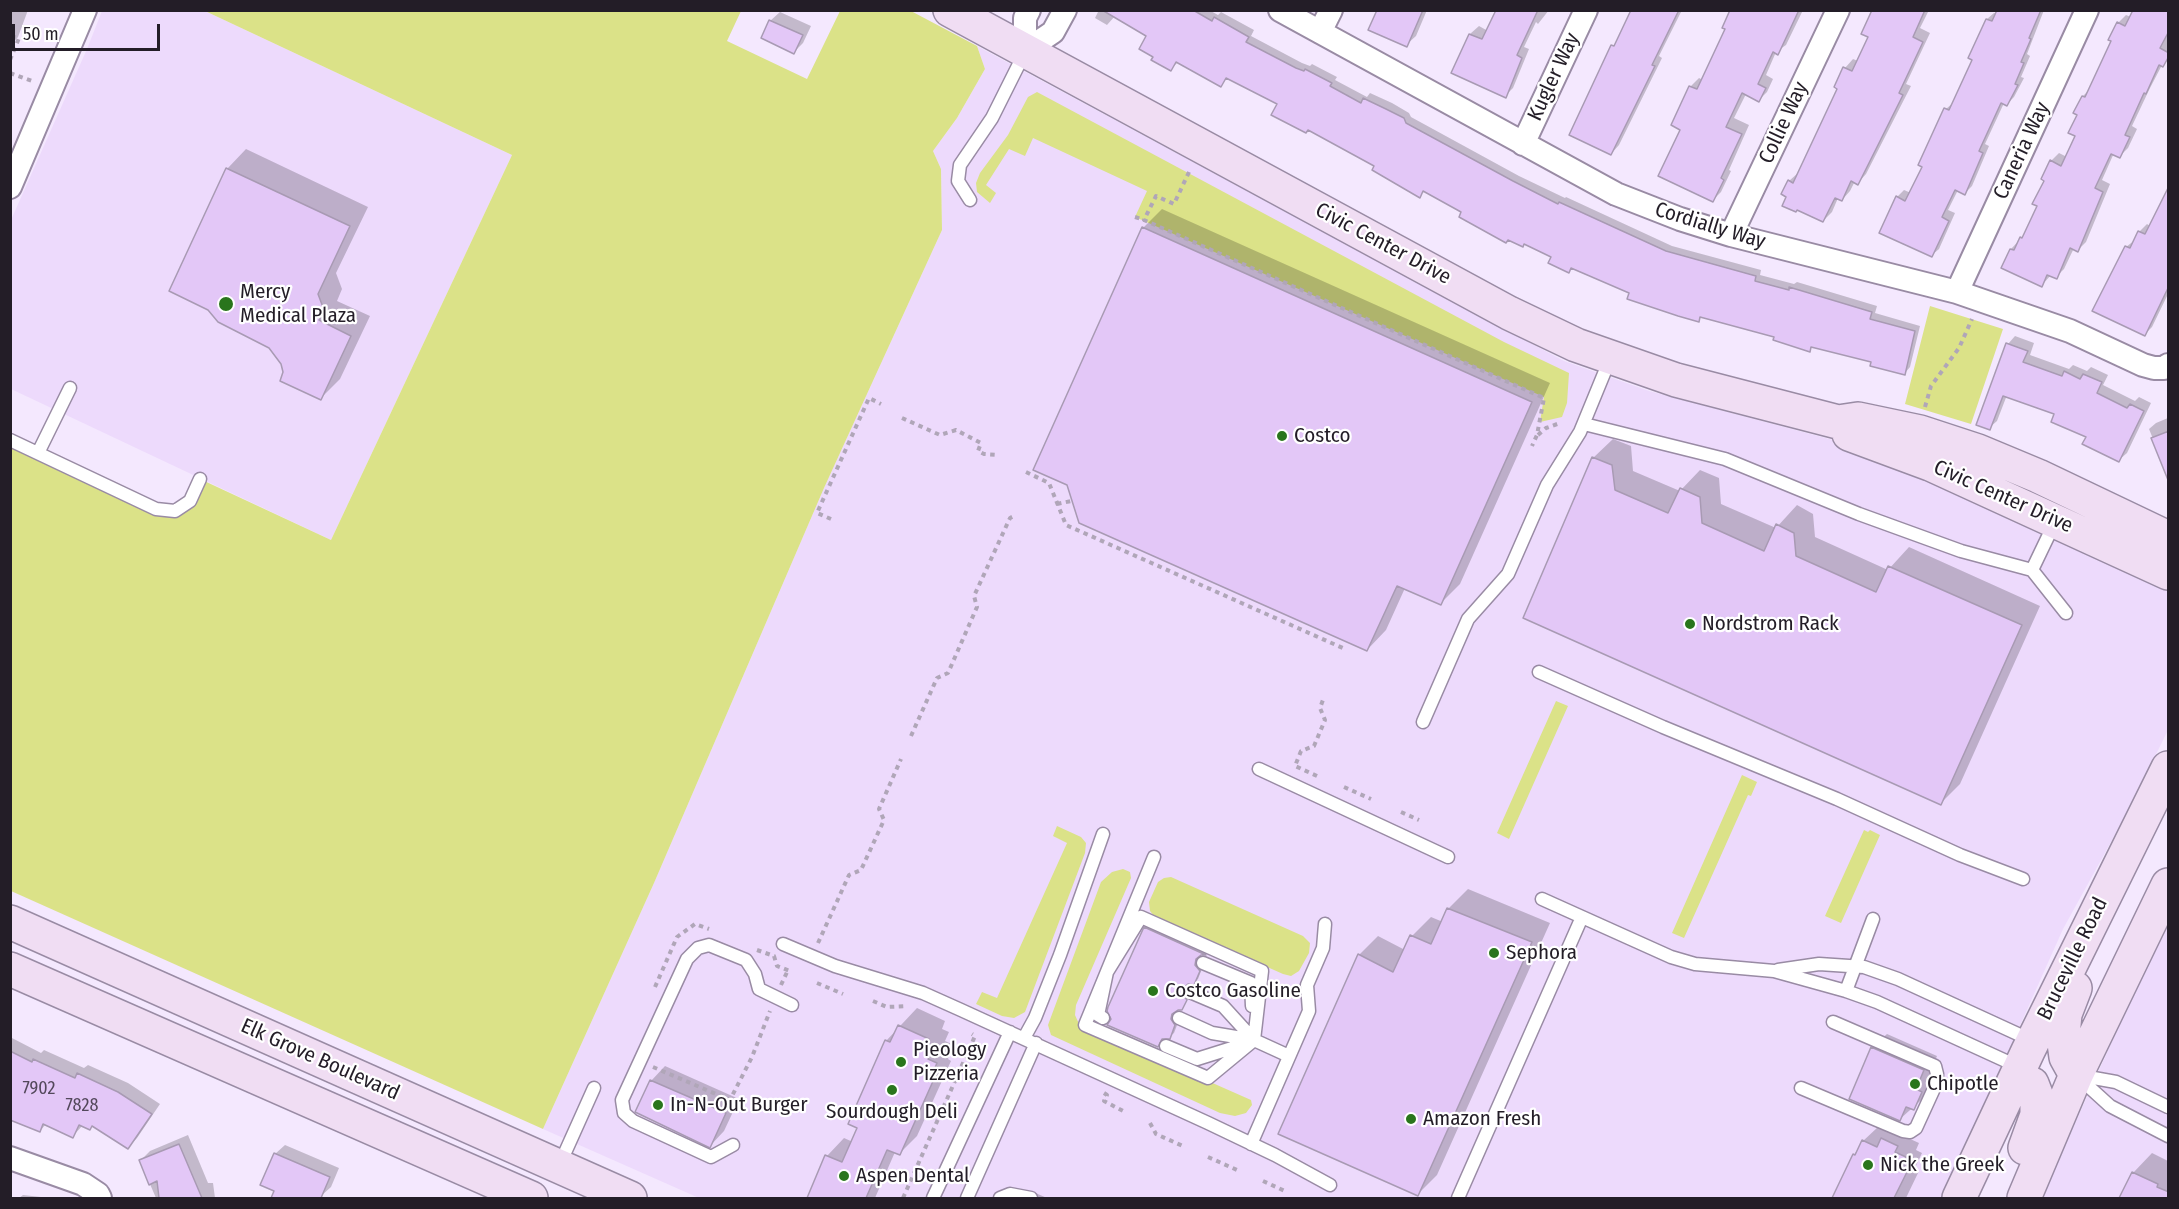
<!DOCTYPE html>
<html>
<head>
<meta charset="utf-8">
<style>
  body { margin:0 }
  #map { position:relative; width:2179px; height:1209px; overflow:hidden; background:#f4e8fe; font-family:"Fira Sans Condensed",sans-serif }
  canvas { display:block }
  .frame { position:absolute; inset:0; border:12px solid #231d27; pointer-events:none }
  .scale { position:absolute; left:12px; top:24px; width:148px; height:27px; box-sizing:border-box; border:3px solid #231d27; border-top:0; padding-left:8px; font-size:18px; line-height:21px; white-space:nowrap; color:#231d27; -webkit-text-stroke:4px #fff; paint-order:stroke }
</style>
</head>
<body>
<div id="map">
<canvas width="2179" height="1209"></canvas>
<div class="frame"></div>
<div class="scale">50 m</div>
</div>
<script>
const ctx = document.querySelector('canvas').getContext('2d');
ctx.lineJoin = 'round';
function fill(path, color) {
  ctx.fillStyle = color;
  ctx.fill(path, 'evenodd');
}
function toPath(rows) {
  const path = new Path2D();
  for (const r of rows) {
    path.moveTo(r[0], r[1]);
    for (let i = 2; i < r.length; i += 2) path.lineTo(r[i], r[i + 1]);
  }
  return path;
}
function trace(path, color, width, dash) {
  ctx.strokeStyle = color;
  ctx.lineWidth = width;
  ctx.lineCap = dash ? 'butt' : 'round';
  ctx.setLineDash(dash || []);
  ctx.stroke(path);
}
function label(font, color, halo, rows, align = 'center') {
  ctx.font = font + ' "Fira Sans Condensed",sans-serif';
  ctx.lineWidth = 4.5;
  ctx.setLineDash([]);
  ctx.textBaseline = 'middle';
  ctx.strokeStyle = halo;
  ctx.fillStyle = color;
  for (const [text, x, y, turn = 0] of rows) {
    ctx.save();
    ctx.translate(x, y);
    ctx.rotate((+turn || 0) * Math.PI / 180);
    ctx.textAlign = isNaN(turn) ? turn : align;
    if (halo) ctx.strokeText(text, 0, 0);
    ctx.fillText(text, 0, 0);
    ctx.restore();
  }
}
const built = toPath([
  [102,11,205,11,512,155,331,540,11,389,11,220,87,49],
  [977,46,1564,361,1649,391,1852,445,2168,591,2168,730,2127,813,2063,929,1943,1198,699,1198,543,1129,654,883,824,488,942,230,941,169,933,151,957,118,985,69],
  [2168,918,2168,1198,2041,1198]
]);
const green = toPath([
  [205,11,741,11,727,41,807,79,840,11,911,11,977,46,985,69,957,118,933,151,941,169,942,230,824,488,654,883,543,1129,11,891,10,440,175,511,200,479,331,540,512,155],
  [1037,92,1504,342,1569,373,1567,403,1562,417,1540,422,1544,397,1135,217,1147,191,1033,138,1025,156,1009,149,986,185,996,193,990,203,977,192,976,183,980,173,1008,135,1028,97],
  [1930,306,2003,329,1971,424,1905,404],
  [1556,701,1568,706,1509,839,1497,833],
  [1742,775,1757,782,1751,796,1748,795,1684,938,1672,933],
  [1057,826,1081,837,1086,843,1085,853,1025,1012,1014,1018,1002,1016,976,1004,982,992,997,998,1067,843,1053,836],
  [1864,830,1868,832,1870,830,1880,835,1841,923,1825,916],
  [1123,869,1130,872,1131,878,1076,1005,1075,1015,1079,1024,1251,1100,1252,1105,1246,1113,1235,1116,1220,1113,1051,1035,1048,1025,1101,882,1112,872],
  [1171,877,1303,936,1310,943,1309,953,1299,971,1291,976,1283,974,1155,917,1150,911,1149,902,1158,882,1164,878]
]);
const shadow = toPath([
  [10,10,28,10,18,37,10,47],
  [1099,10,1209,10,1218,15,1221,12,1254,30,1251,36,1302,63,1310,66,1312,64,1337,77,1335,80,1367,97,1370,93,1392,103,1409,113,1411,117,1519,176,1565,198,1566,197,1672,246,1761,270,1760,275,1794,284,1797,282,1877,306,1875,313,1920,326,1910,367,1905,373,1872,361,1814,346,1809,350,1776,336,1702,316,1699,320,1573,267,1569,271,1553,256,1425,191,1419,196,1376,165,1309,129,1279,103,1228,77,1221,85,1178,62,1171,69,1155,56,1148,35,1115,16,1107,25,1095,18],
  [1379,10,1427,10,1416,36,1406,45],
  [1498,10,1549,10,1538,24,1536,22,1524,47,1529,49,1513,88,1505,96,1453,72,1470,34,1479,26,1488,31],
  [1633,10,1682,10,1659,56,1662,58,1619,145,1611,154,1613,46,1618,41],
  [1731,10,1803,10,1786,45,1776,52,1766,75,1773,79,1767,92,1759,100,1746,94,1734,118,1749,125,1729,170,1731,171,1721,192,1713,200,1682,129,1673,125,1691,86,1699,78,1703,80,1727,28],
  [1874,10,1929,10,1920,28,1930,33,1906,84,1911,86,1866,174,1858,183,1855,181,1850,191,1842,200,1838,198,1832,212,1823,221,1788,196,1789,181,1798,173,1839,88,1836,86,1845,68,1853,59,1858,61,1870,37],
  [1999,10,2044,10,2027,54,2030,56,2021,77,2024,78,2014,97,2007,104,2004,103,1985,144,1989,146,1972,186,1965,193,1958,190,1948,210,1955,213,1939,249,1932,255,1897,197,1904,190,1911,193,1924,166,1920,164,1946,109,1954,102,1974,60,1987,19,1994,13,1997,14],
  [2168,10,2168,60,2162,65,2150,88,2132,126,2137,129,2128,148,2120,156,2114,153,2102,180,2110,184,2086,242,2078,250,2074,248,2064,269,2056,277,2051,275,2042,285,2011,249,2026,233,2039,206,2051,161,2059,153,2067,157,2077,136,2079,114,2075,113,2083,96,2090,89,2113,41,2118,23,2126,15,2131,17],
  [780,12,811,26,803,43,794,52,770,21],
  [246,149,368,207,336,273,342,289,337,301,370,316,340,379,321,398,285,373,282,363,270,346,227,169],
  [2168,190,2168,294,2152,327,2145,334,2126,247,2135,240,2139,232,2147,224,2150,226],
  [1162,209,1550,383,1460,584,1440,604,1405,588,1386,630,1367,650,1143,228],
  [2015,336,2034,343,2030,355,2069,369,2073,365,2087,371,2091,367,2108,375,2103,385,2135,401,2139,397,2151,403,2127,453,2119,460,2056,413,2007,395,1997,421,1989,428,2008,344],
  [2168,418,2168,470,2166,471,2149,429,2156,423],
  [1613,439,1631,446,1633,471,1680,491,1700,470,1719,478,1721,504,1776,528,1797,505,1813,514,1815,537,1888,570,1909,547,2040,606,1960,784,1941,803,1525,617,1593,458],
  [1468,889,1550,923,1437,1175,1418,1194,1359,955,1378,936,1405,950,1412,936,1431,917,1443,922,1449,908],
  [1150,924,1209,951,1206,954,1199,955,1199,960,1203,966,1198,979,1193,983,1186,984,1186,989,1190,995,1182,1009,1175,1010,1174,1015,1179,1020,1174,1033,1169,1037,1164,1037,1158,1046,1145,928],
  [917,1008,945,1021,942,1029,949,1032,945,1041,954,1045,948,1059,951,1061,917,1136,899,1154,895,1152,875,1198,808,1198,827,1156,844,1138,853,1142,886,1041],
  [1887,1034,1937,1056,1929,1075,1935,1077,1928,1094,1900,1119,1872,1048],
  [10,1037,41,1053,44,1050,84,1068,88,1065,128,1083,160,1104,137,1138,128,1147,93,1125,83,1125,73,1136,46,1124,40,1131,10,1102],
  [665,1066,739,1099,724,1131,710,1146,651,1081],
  [1897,1125,1908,1138,1919,1143,1916,1150,1922,1153,1913,1172,1919,1171,1906,1198,1834,1198,1854,1155,1863,1141,1878,1127,1889,1132],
  [188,1135,208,1183,213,1183,215,1198,156,1198,140,1161,150,1151],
  [285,1145,339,1168,331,1187,321,1196,313,1193,311,1198,272,1198,276,1190,275,1154],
  [2152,1153,2168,1161,2168,1198,2120,1198,2133,1173],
  [1031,1191,1047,1198,1009,1198,1026,1196],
  [23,1195,50,1198,19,1198]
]);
const building = toPath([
  [1102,10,1193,10,1212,21,1214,17,1249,37,1246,42,1296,68,1304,71,1305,69,1332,83,1330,86,1361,103,1363,98,1386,109,1404,118,1406,123,1513,181,1558,204,1559,202,1666,251,1756,276,1755,281,1789,290,1789,287,1872,312,1870,319,1915,331,1905,375,1870,366,1871,362,1811,347,1810,352,1773,340,1774,337,1700,317,1699,322,1678,316,1627,299,1629,293,1571,268,1569,273,1548,263,1551,257,1524,244,1523,247,1508,240,1506,243,1459,217,1461,212,1423,191,1420,198,1372,170,1374,166,1308,130,1306,133,1271,115,1277,104,1226,78,1221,87,1176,62,1171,71,1151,60,1153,57,1139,49,1146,36,1102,10],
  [1377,10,1423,10,1407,47,1368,30,1377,10],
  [1496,10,1538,10,1517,55,1522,58,1506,98,1451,73,1469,34,1482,39,1496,10],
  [1631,10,1679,10,1652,65,1655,66,1611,155,1569,135,1611,45,1614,46,1631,10],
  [1730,10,1799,10,1778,55,1773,52,1758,84,1766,88,1759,102,1742,93,1726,127,1742,134,1721,178,1724,180,1713,202,1658,176,1680,130,1671,125,1689,86,1697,89,1725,29,1722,28,1730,10],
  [1872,10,1925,10,1913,37,1923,42,1899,93,1903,95,1858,185,1851,181,1842,201,1835,198,1823,222,1797,210,1796,212,1782,206,1786,197,1781,194,1788,180,1793,183,1837,89,1834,87,1843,67,1852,71,1868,37,1861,34,1872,10],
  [1997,10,2041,10,2029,38,2031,39,2021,62,2024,63,2015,84,2018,85,2007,106,2001,103,1979,151,1983,153,1965,195,1955,190,1942,217,1949,221,1932,257,1879,233,1896,196,1905,201,1922,167,1918,165,1944,108,1949,110,1972,60,1968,58,1986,19,1992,21,1997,10],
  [2133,10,2169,10,2169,31,2160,48,2169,53,2169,56,2163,67,2159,65,2146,94,2144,93,2125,135,2130,137,2120,158,2111,154,2095,188,2103,192,2078,252,2070,248,2057,279,2047,275,2042,287,2001,268,2010,249,2014,250,2020,237,2022,238,2037,206,2032,204,2044,181,2041,179,2050,160,2061,166,2075,136,2068,133,2077,115,2073,113,2082,96,2085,97,2111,41,2108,40,2117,22,2125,26,2133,10],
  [769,20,803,35,794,54,761,38,769,20],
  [226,168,350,226,318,294,324,310,319,320,351,336,321,400,280,381,283,372,281,364,269,348,218,322,208,310,169,291,226,168],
  [2169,186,2169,286,2145,336,2092,311,2125,246,2130,248,2138,231,2145,234,2169,186],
  [1142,227,1532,402,1441,605,1397,586,1367,651,1079,523,1067,485,1033,470,1142,227],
  [2006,343,2028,351,2023,362,2062,376,2064,371,2080,379,2083,374,2102,382,2097,393,2127,408,2130,404,2144,411,2119,462,2082,444,2086,437,2051,422,2054,414,2003,396,1990,430,1976,425,2006,343],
  [2169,431,2169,480,2168,480,2151,438,2169,431],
  [1592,457,1612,465,1615,490,1668,513,1680,488,1700,497,1702,523,1764,551,1776,524,1794,533,1796,556,1876,592,1888,566,2022,625,1941,805,1523,618,1592,457],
  [1447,908,1532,942,1418,1196,1278,1134,1358,954,1393,972,1410,935,1431,944,1447,908],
  [1144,927,1206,955,1201,955,1196,959,1195,965,1200,971,1194,985,1188,984,1183,988,1182,994,1187,1000,1182,1010,1178,1010,1172,1014,1171,1019,1175,1025,1170,1039,1162,1039,1158,1047,1107,1025,1111,1019,1107,1011,1108,1007,1144,927],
  [898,1025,929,1039,925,1047,932,1050,928,1059,937,1063,931,1077,934,1079,900,1155,887,1150,866,1198,807,1198,825,1155,842,1162,857,1128,848,1124,885,1040,890,1042,898,1025],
  [1871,1047,1924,1070,1916,1089,1922,1092,1914,1110,1906,1107,1900,1121,1849,1099,1871,1047],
  [10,1051,32,1062,33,1059,75,1078,77,1073,118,1092,152,1114,128,1149,92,1126,90,1130,79,1125,73,1138,43,1124,40,1132,10,1120,10,1051],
  [650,1080,726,1113,710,1148,635,1112,650,1080],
  [1881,1138,1898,1146,1895,1152,1906,1157,1902,1165,1909,1168,1894,1198,1832,1198,1853,1154,1855,1155,1862,1140,1877,1147,1881,1138],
  [179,1144,202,1198,159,1198,157,1181,149,1185,139,1160,179,1144],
  [274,1153,330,1177,321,1198,271,1198,274,1191,260,1185,274,1153],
  [2132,1172,2158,1184,2157,1187,2169,1192,2169,1198,2119,1198,2132,1172]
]);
const path = toPath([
  [10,60,19,38,11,36],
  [10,73,32,81],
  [1189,172,1174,204,1156,196,1144,220,1544,398,1537,435,1532,446],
  [1135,217,1144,220],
  [1925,407,1931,386,1959,348,1972,319],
  [902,418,940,435,956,430,981,443,978,451,984,454,999,455],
  [1538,435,1546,428,1560,423],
  [1026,472,1049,483,1066,525,1345,649],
  [1057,504,1071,501],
  [831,519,817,513,869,398,881,404],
  [911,736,937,678,948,673,977,607,974,596,1010,518,1016,515],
  [1317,776,1295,766,1301,751,1314,746,1325,720,1320,708,1324,697],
  [1344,787,1371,799],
  [1401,812,1419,820],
  [818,943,849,875,861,870,884,820,879,809,901,759],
  [757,950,774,956,777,966,790,971],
  [817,983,843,994],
  [781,985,788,970],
  [655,987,677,937,695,924,709,929],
  [873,1001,887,1007,907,1006],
  [653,1067,730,1100,752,1057,770,1011],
  [1104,1093,1107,1095,1104,1101,1125,1112],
  [1150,1123,1156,1134,1185,1147],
  [1208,1157,1237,1170],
  [1263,1181,1287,1192],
  [903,1198,975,1036,972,1034]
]);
const lane = toPath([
  [970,200,958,181,960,165,992,118,1025,52],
  [1584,424,1725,459,1859,514,1961,551,2032,570],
  [10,440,156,509,175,511,190,501,200,479],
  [38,453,70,388],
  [2055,522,2032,570,2066,613],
  [1539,672,1663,727,1837,799,1960,855,2023,879],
  [1423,722,1468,619,1508,574,1547,485,1580,432,1610,359],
  [1259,769,1448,857],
  [1542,899,1671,957,1695,964,1774,971,1846,991,1877,1002,2019,1067],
  [783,944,835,966,923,993,961,1010,1208,1123,1275,1155,1330,1185],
  [1203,963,1251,983,1252,1006],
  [1778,970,1819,964,1864,967,1898,979,2033,1041],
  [1846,991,1873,919],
  [1190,992,1223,1006,1254,1040],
  [1103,1018,1098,1015,1107,972,1141,917,1262,971,1254,1040,1208,1078,1085,1025,1154,857],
  [1179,1018,1212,1033,1254,1040,1289,1056],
  [1024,1038,1035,1018,1060,955,1103,834],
  [1166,1046,1197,1059,1248,1043],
  [2077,1075,2116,1082,2168,1107],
  [2077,1076,2110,1106,2168,1136],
  [1801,1088,1903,1131,1910,1132,1916,1128,1937,1082,1937,1074,1935,1066,1833,1022],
  [1251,1144,1309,1011,1307,985,1323,948,1325,924],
  [733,1145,711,1157,633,1121,624,1113,622,1100,687,959,698,948,709,945,746,960,755,974,759,989,792,1005],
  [559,1166,594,1088],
  [933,1198,1010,1032],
  [967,1198,1036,1043],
  [1000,1198,1010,1194,1031,1198],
  [1458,1198,1582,917]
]);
const street = toPath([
  [1280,10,1616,194,1680,219,1731,235,1957,292,2070,331,2143,365,2154,368,2164,368,2168,365],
  [1320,32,1331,10],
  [1025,51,1053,32,1065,10],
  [1025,51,1025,18,1029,10],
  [1523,144,1586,10],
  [10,187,85,10],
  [1731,235,1838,10],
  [1957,292,2087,10],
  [10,1158,83,1184,98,1194,100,1198]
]);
const secondary = toPath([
  [950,10,1509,313,1576,345,1676,380,1838,422,1858,419,1920,432,1978,451,2038,476,2168,538],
  [1849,434,1930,464,2168,573],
  [10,922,630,1198],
  [10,969,531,1198],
  [2075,988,2065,1014,2063,1036,2066,1057,2076,1075],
  [2015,1080,2023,1080,2032,1084,2037,1097,2037,1115,2025,1148],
  [1959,1198,2028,1051,2168,768],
  [2024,1198,2076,1075,2168,885]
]);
const markers = [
  [226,304,8,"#29751c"],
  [1282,436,6,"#29751c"],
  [1690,624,6,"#29751c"],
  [1494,953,6,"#29751c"],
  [1153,991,6,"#29751c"],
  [901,1062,6,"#29751c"],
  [1915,1084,6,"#29751c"],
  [892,1090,6,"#29751c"],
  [658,1105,6,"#29751c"],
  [1411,1119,6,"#29751c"],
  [1868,1165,6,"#29751c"],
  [844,1176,6,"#29751c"]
];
const numberNames = [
  ["7902",39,1089],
  ["7828",82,1106]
];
const streetNames = [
  ["Kugler Way",1554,77,-65],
  ["Collie Way",1784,123,-65],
  ["Caneria Way",2022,151,-65],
  ["Cordially Way",1710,226,17],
  ["Civic Center Drive",1383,244,28],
  ["Civic Center Drive",2003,497,24],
  ["Bruceville Road",2073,959,-64],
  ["Elk Grove Boulevard",320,1060,24]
];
const poiNames = [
  ["Mercy",240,292],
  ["Medical Plaza",240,316],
  ["Costco",1294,436],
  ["Nordstrom Rack",1702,624],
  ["Sephora",1506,953],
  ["Costco Gasoline",1165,991],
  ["Pieology",913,1050],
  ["Pizzeria",913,1074],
  ["Chipotle",1927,1084],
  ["In-N-Out Burger",670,1105],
  ["Sourdough Deli",892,1112,"center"],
  ["Amazon Fresh",1423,1119],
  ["Nick the Greek",1880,1165],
  ["Aspen Dental",856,1176]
];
fill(built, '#eddafc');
fill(green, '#dbe288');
fill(shadow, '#0003');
fill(building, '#e3c7f7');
trace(building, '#a89ab3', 1.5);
trace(lane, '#998ba4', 15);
trace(street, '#998ba4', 26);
trace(secondary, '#998ba4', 36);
trace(path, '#b0a6b8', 4, [4.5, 4.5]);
trace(lane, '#fff', 12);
trace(street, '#fff', 22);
trace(secondary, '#f0ddf3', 33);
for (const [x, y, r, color] of markers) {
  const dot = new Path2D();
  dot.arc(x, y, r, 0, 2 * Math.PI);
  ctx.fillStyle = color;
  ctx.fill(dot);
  trace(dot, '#fff', 2);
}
label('18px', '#53485b', null, numberNames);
label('21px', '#231d27', '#fff', streetNames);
label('21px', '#231d27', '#fff', poiNames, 'left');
</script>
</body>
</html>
